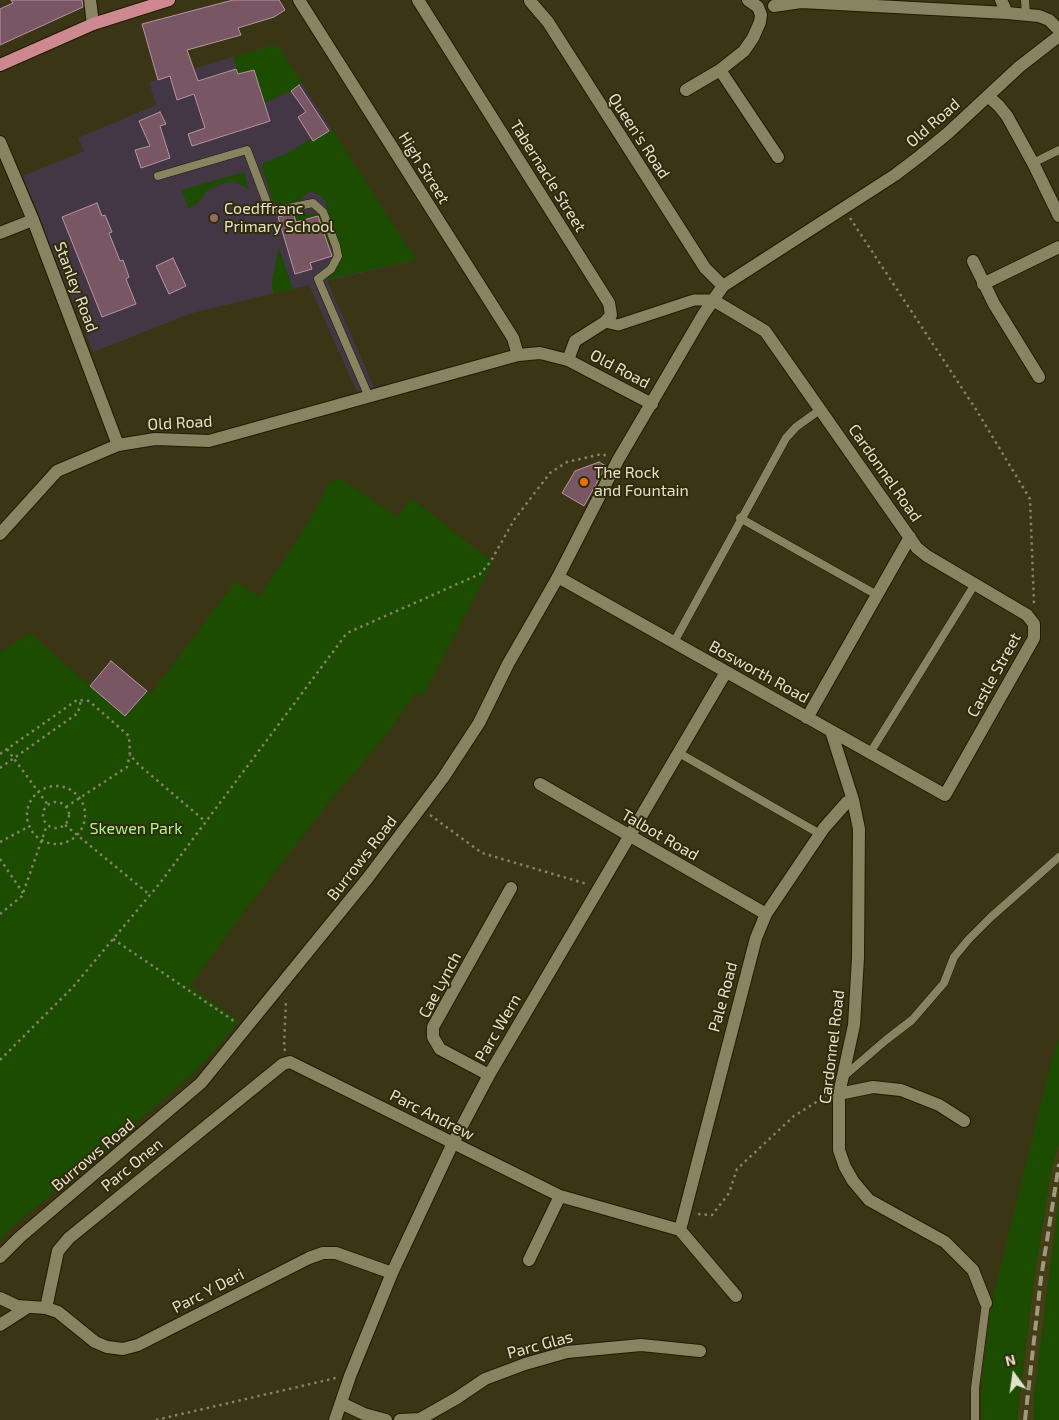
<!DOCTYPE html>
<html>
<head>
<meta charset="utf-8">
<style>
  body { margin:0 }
  #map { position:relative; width:1059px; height:1420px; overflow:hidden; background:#3a3515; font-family:"Exo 2",sans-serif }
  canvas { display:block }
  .north { position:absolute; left:989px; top:1350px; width:50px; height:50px; -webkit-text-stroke:4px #302b0a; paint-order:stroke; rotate:346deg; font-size:14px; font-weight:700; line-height:20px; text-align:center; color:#e3e0ce }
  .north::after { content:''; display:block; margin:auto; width:18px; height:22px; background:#e3e0ce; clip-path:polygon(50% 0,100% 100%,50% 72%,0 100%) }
</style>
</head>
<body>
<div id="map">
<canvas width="1059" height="1420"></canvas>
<div class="north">N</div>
</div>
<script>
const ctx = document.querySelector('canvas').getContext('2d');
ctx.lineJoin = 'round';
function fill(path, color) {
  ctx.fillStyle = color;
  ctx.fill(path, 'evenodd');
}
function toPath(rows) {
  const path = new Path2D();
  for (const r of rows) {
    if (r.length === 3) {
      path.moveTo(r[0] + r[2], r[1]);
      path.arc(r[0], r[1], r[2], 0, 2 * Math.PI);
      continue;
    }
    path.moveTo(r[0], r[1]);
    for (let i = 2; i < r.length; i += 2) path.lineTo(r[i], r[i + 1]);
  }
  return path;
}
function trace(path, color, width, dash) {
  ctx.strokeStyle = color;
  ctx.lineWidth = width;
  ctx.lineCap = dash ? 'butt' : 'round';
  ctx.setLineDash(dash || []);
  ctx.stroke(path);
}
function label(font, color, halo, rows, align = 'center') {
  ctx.font = font + ' "Exo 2",sans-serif';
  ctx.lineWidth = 4;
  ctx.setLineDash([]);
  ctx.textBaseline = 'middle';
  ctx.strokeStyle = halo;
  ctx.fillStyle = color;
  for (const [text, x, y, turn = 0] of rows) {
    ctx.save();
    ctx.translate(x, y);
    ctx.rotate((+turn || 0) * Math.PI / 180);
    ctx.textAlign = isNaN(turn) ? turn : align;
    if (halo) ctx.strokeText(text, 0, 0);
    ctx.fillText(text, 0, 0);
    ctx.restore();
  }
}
const built = toPath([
  [1059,1143,1059,1198,1034,1395,1034,1420,1017,1420,1033,1287,1051,1171]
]);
const education = toPath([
  [273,45,279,48,416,260,327,281,374,387,357,392,309,285,192,313,93,352,23,176,84,151,78,138,156,105,149,82]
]);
const green = toPath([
  [273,45,279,48,302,83,291,91,264,103,254,70,238,74,233,57],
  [332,129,416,260,326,280,338,267,342,257,325,201,321,196,313,192,307,193,302,200,283,206,274,202,272,199,261,164,290,152,311,138,313,141],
  [244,172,249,189,234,181,220,184,207,191,197,204,188,208,182,190],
  [297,209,309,215,317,213,321,215,331,242,328,244,319,216,303,220,299,233,293,213,282,216,281,213],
  [279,248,293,289,273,293,272,280],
  [341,479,398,517,411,498,493,562,423,696,416,692,386,735,326,806,240,917,190,986,239,1021,215,1050,191,1076,60,1187,10,1229,0,1241,0,653,30,633,90,686,111,661,151,694,236,581,259,597,296,542,316,509,329,483],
  [1059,1038,1059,1143,1051,1171,1033,1287,1017,1420,982,1420,981,1393,991,1306,1051,1063],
  [1059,1198,1059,1420,1034,1420,1034,1395]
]);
const building = toPath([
  [11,0,82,0,83,7,0,45,0,9,13,3,11,0],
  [233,0,279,0,285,10,274,17,238,28,241,35,187,50,198,81,236,69,238,74,254,70,270,121,192,146,188,134,205,128,194,94,177,100,170,76,158,80,142,24,233,0],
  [299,85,329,131,313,141,298,117,306,112,291,91,299,85],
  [160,112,166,124,160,126,170,158,141,168,135,150,150,146,139,121,160,112],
  [97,203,102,216,105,215,112,232,109,233,120,261,123,260,129,277,126,279,136,304,102,317,62,217,97,203],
  [293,213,296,222,318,216,332,256,310,263,312,269,295,274,278,217,293,213],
  [173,258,186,286,169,294,156,266,173,258],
  [599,462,606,466,584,506,562,493,575,471,599,462],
  [111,661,147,691,125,716,90,686,111,661]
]);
const path = toPath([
  [850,218,977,411,1030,499,1034,604],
  [7,749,48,805],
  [0,754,77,700,89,701,129,736,130,755,139,765,206,822],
  [0,768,78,713,81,700],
  [56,815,29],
  [56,815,13],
  [66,807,127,767,130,755],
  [430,815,482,853,587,884],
  [65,825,150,895],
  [0,842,30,826],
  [0,859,23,893],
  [0,914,22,896,47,825],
  [113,939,234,1021],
  [285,1051,284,1046,286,999],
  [0,1060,73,987,160,883,347,633,480,574,491,561,514,520,550,473,567,462,602,454,607,456],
  [698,1214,712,1215,729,1193,737,1169,794,1116,826,1096],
  [156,1420,336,1378]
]);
const service = toPath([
  [1025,0,1026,15],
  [1033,163,1059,150],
  [158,176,247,150,267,203,271,207,278,210,313,203,323,212,336,246,338,256,331,269,318,279,369,397],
  [740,518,877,595],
  [674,642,786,438,796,427,821,409],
  [679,753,820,834],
  [870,753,975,584],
  [843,1077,886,1040,912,1020,944,983,954,957,969,939,991,917,1059,857],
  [975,1420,975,1388,986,1303]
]);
const pedestrian = toPath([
  [605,322,618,325,694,300,713,300]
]);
const minor = toPath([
  [90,0,93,24],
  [299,0,513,338,518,355],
  [418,0,609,303,611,315,605,322,575,341,568,360],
  [748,0,758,7,761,15,760,22,753,38,744,51,720,70,778,157],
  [1001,0,1007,13],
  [530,1,548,22,705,268,723,286],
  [774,6,801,2,1007,13,1039,16,1049,20,1059,30],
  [686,90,720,70],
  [988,96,999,106,1007,116,1033,163,1059,216],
  [0,142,33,220,118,445],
  [0,233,33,220],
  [973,261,994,304,1039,377],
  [983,284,1059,247],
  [558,577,945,795,1034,638,1034,624,1027,615,927,556,917,548,765,331,713,300],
  [807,718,910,537],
  [831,731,853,800,859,829,858,958,854,1025,839,1094,839,1150,845,1167,853,1181,869,1200,945,1242,973,1270,986,1303],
  [540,784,766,914],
  [489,1075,440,1049,433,1037,433,1027,511,888],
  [839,1094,873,1087,901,1090,939,1105,964,1121],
  [680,1230,736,1296],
  [529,1260,560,1196],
  [0,1298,17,1306,46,1308,58,1312,95,1342,107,1347,123,1349,138,1345,309,1258,323,1253,336,1253,392,1273],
  [46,1308,58,1251,69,1238,283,1064,290,1062,560,1196,680,1230,756,938,766,914,824,828,847,802,853,800],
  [0,1325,28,1307],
  [341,1403,364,1414,386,1420],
  [335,1420,350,1376,392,1273,453,1143,489,1075,726,672],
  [400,1420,420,1419,457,1398,485,1379,525,1364,567,1352,641,1345,700,1351]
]);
const tertiary = toPath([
  [0,534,57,471,118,445,155,439,209,441,518,355,540,353,568,360,652,404]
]);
const secondary = toPath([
  [0,1257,20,1237,201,1083,367,879,443,778,479,723,508,664,558,577,618,460,703,315,723,286,895,175,920,156,948,133,1019,67,1059,36]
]);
const primary = toPath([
  [0,65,93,24,169,0]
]);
const rail = toPath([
  [1025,1420,1041,1278,1059,1164]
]);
const markers = [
  [214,218,5,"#8d6e63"],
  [584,482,5,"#e8710a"]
];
const streetNames = [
  ["Old Road",933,123,-41],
  ["Queen's Road",639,136,57],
  ["High Street",424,168,58],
  ["Tabernacle Street",548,176,58],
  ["Stanley Road",76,287,69],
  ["Old Road",620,369,28],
  ["Old Road",180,423,-3],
  ["Cardonnel Road",885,473,55],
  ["Bosworth Road",759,672,29],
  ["Castle Street",994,675,-61],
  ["Talbot Road",660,835,30],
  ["Burrows Road",362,858,-52],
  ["Cae Lynch",440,985,-62],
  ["Pale Road",723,997,-75],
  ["Parc Wern",498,1028,-60],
  ["Cardonnel Road",832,1047,-83],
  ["Parc Andrew",432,1115,27],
  ["Burrows Road",93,1155,-40],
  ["Parc Onen",132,1165,-39],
  ["Parc Y Deri",208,1291,-27],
  ["Parc Glas",540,1345,-15]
];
const poiNames = [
  ["Coedffranc",224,209],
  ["Primary School",224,227],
  ["The Rock",594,473],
  ["and Fountain",594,491]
];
const parkNames = [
  ["Skewen Park",136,829]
];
fill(built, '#443d15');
fill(education, '#443745');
fill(green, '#1b4c00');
fill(building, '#785664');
trace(building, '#b893a2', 1);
trace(service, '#211c00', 9);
trace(pedestrian, '#211c00', 13);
trace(minor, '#211c00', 14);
trace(tertiary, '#211c00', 14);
trace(secondary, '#211c00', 14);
trace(primary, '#211c00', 14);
trace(path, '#858167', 2.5, [2.5, 4]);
trace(service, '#888361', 8);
trace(pedestrian, '#888361', 11);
trace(minor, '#888361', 12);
trace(tertiary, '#888361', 12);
trace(secondary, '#888361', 12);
trace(primary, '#ce8990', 12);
trace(rail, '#9e9a82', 4, [10, 5]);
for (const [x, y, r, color] of markers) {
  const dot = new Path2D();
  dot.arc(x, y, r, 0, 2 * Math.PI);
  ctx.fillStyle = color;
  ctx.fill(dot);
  trace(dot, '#302b0a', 2);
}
label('16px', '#e3e0ce', '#302b0a', streetNames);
label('16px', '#e3e0ce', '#302b0a', poiNames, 'left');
label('16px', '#a9f78c', '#302b0a', parkNames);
</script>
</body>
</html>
